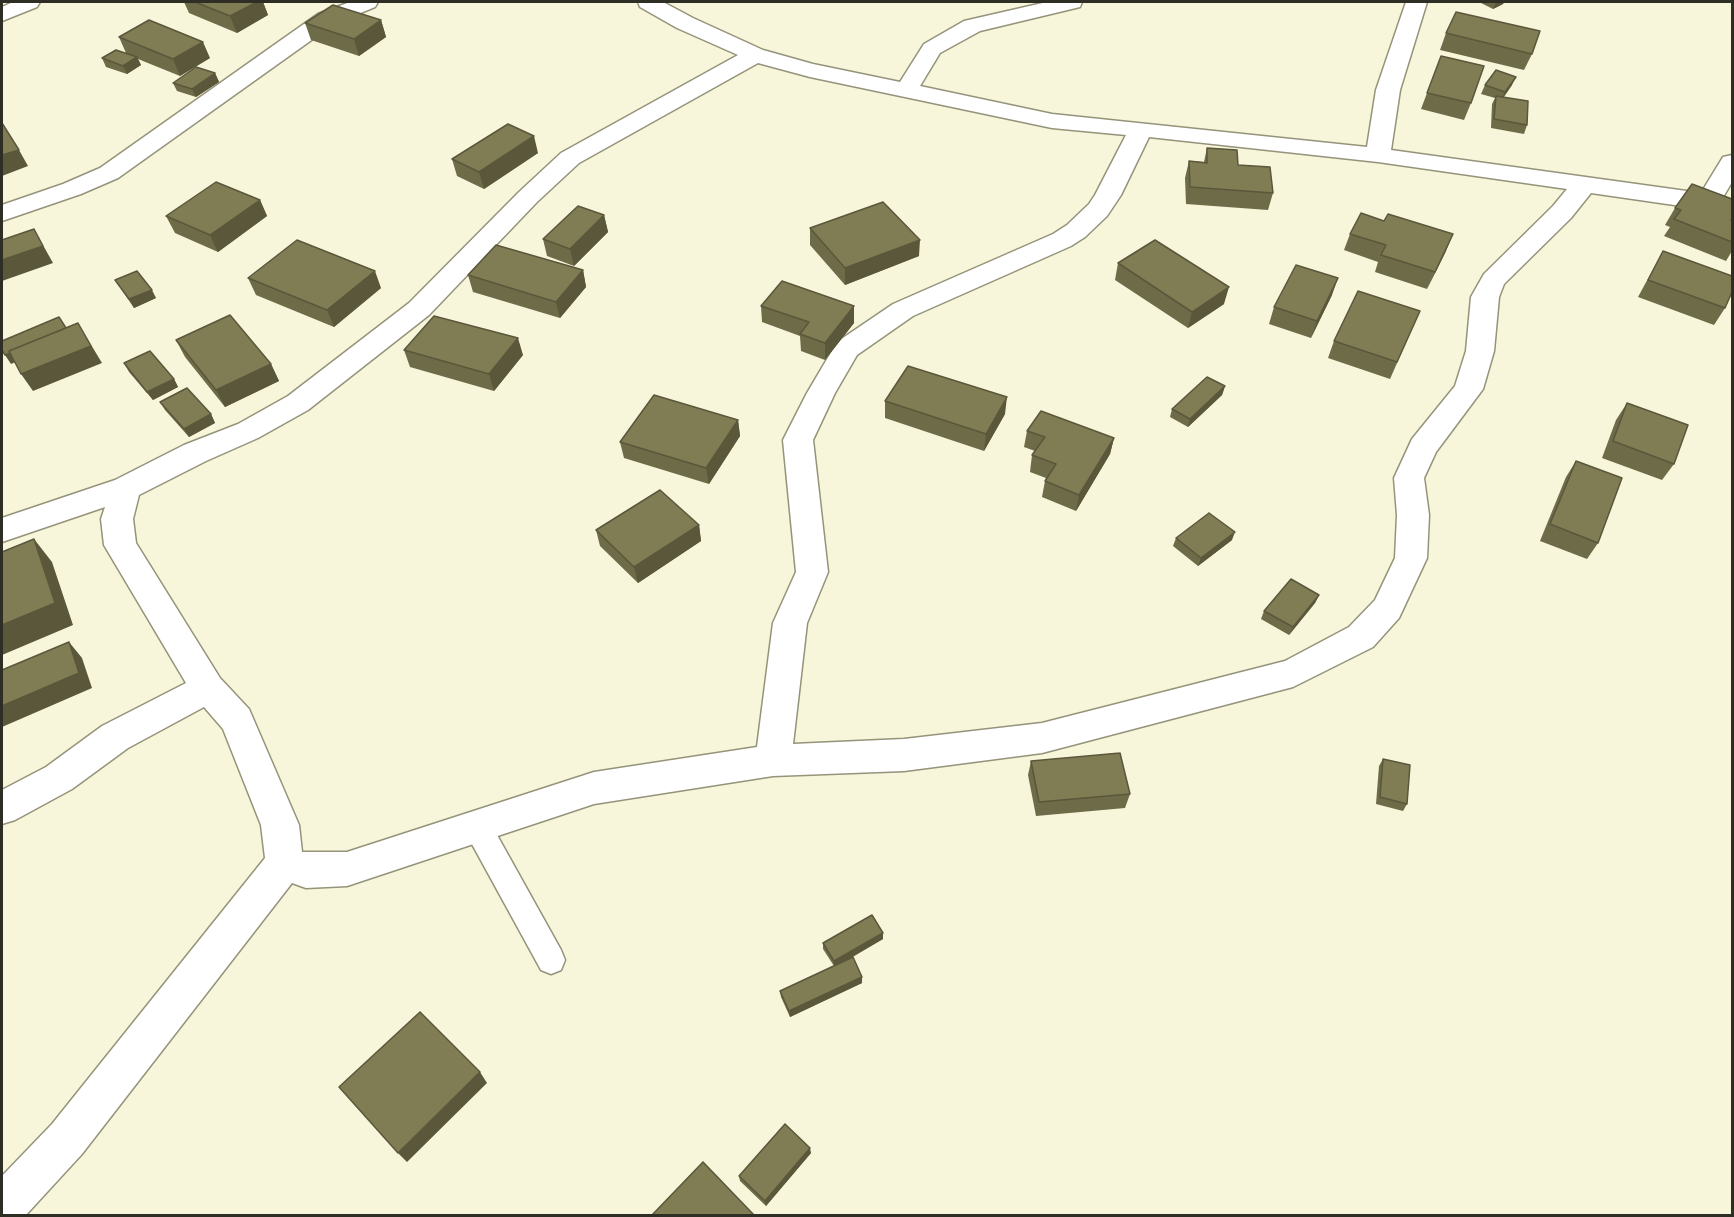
<!DOCTYPE html>
<html>
<head>
<meta charset="utf-8">
<style>
  body { margin:0 }
  #map { position:relative; width:1734px; height:1217px; overflow:hidden; background:#f7f5da; font-family:Lora,serif }
  canvas { display:block }
  .frame { position:absolute; inset:0; border:3px solid #2f2e24; pointer-events:none }
</style>
</head>
<body>
<div id="map">
<canvas width="1734" height="1217"></canvas>
<div class="frame"></div>
</div>
<script>
const ctx = document.querySelector('canvas').getContext('2d');
ctx.lineJoin = 'round';
function toPath(rows) {
  const path = new Path2D();
  for (const r of rows) {
    path.moveTo(r[0], r[1]);
    for (let i = 2; i < r.length; i += 2) path.lineTo(r[i], r[i + 1]);
  }
  return path;
}
function trace(path, color, width, dash) {
  ctx.strokeStyle = color;
  ctx.lineWidth = width;
  ctx.lineCap = dash ? 'butt' : 'round';
  ctx.setLineDash(dash || []);
  ctx.stroke(path);
}
function fill(path, color) {
  ctx.fillStyle = color;
  ctx.fill(path, 'evenodd');
}
const service = toPath([
  [477,814,487,817,561,950,565,960,561,970,551,974,541,970,467,835,463,826,467,817,477,814]
]);
const minor = toPath([
  [13,2,40,2,37,7,2,21,2,7,13,2],
  [350,2,378,2,375,7,334,24,118,178,81,194,2,221,2,205,63,184,100,168,318,14,350,2],
  [638,2,663,2,693,18,763,50,813,64,900,82,924,44,964,21,1047,2,1082,2,1080,7,980,31,940,53,920,86,1052,114,1367,147,1376,90,1406,2,1427,2,1400,90,1391,150,1701,193,1723,157,1732,155,1732,182,1722,199,1732,204,1732,221,1702,209,1591,193,1571,218,1504,284,1499,297,1494,351,1483,389,1436,452,1424,478,1429,515,1427,558,1399,618,1373,647,1293,687,1042,753,904,771,773,776,594,804,347,886,306,888,292,883,82,1154,25,1216,2,1216,2,1176,52,1124,265,858,261,825,223,729,204,707,128,748,72,789,15,820,2,824,2,790,46,767,102,726,186,683,104,545,101,519,105,507,2,542,2,518,115,480,184,445,238,424,288,396,409,303,519,192,561,153,738,55,677,28,640,7,638,2],
  [758,63,810,77,1052,128,1126,135,1095,195,1089,204,1067,225,1053,234,893,304,837,342,833,349,807,393,783,440,796,572,773,623,757,747,594,772,347,852,302,852,299,825,249,709,220,678,136,543,133,519,139,495,206,461,258,438,308,410,429,315,537,202,579,163,758,63],
  [1149,137,1378,162,1567,189,1553,206,1484,274,1471,297,1466,351,1455,386,1412,439,1394,478,1397,515,1395,558,1375,600,1349,627,1285,661,1042,723,904,739,793,744,807,623,828,572,813,440,835,393,857,355,913,316,1071,246,1085,237,1107,216,1121,195,1149,137]
]);
const wall = toPath([
  [184,2,263,2,268,15,237,33,189,13],
  [1479,2,1504,2,1503,4,1493,9],
  [381,20,386,37,359,56,311,40,305,23],
  [1446,33,1532,54,1524,70,1440,50],
  [119,37,210,58,180,76,138,59,141,65,127,74,106,67,102,58,126,53],
  [1441,56,1471,103,1464,120,1421,109],
  [215,73,219,82,196,97,177,91,173,83],
  [1485,85,1512,85,1504,97,1527,125,1524,134,1491,128,1492,104,1495,98,1481,94],
  [1207,148,1238,165,1273,193,1268,210,1186,204,1185,178,1189,161,1204,162],
  [538,153,484,189,457,176,452,159],
  [260,200,267,216,218,252,175,233,166,216],
  [1675,208,1732,221,1732,251,1726,261,1664,236,1670,227,1665,225],
  [604,215,608,232,574,266,547,256,543,239],
  [1384,221,1446,251,1427,289,1375,272,1378,262,1344,250,1350,234],
  [810,228,919,256,845,285,810,245],
  [1663,251,1725,308,1714,325,1638,297],
  [1118,263,1224,304,1188,328,1115,280],
  [583,270,586,287,560,318,473,292,468,275],
  [248,278,381,288,334,327,256,295],
  [115,280,156,298,134,308],
  [1332,295,1311,338,1269,324,1274,307],
  [761,306,854,306,854,323,825,360,801,351,800,336,762,322],
  [1420,311,1390,379,1328,358,1334,341],
  [176,340,271,364,279,381,225,407,185,357],
  [404,350,523,355,494,391,410,367],
  [124,363,174,379,178,387,153,400,129,372],
  [1225,386,1222,395,1188,427,1170,417,1172,409],
  [885,401,1005,414,984,451,885,418],
  [160,402,211,414,215,423,189,437,165,410],
  [1627,403,1674,464,1662,480,1602,458,1616,420],
  [738,420,740,436,709,484,624,458,620,442],
  [1027,431,1114,438,1110,454,1076,511,1042,497,1045,481,1046,478,1030,472,1032,455,1035,451,1024,447],
  [1576,461,1598,543,1587,559,1540,541,1566,477],
  [699,525,701,541,638,583,600,546,596,530],
  [1176,538,1232,540,1198,566,1173,546],
  [1319,595,1315,603,1289,635,1261,619,1264,611],
  [1383,759,1407,804,1403,811,1376,804,1379,766],
  [1031,761,1130,794,1125,808,1036,816,1028,775],
  [883,933,883,939,846,961,862,983,790,1017,781,997,780,991,834,966,823,949,823,943],
  [811,1153,766,1206,740,1181,739,1176]
]);
const shadedWall = toPath([
  [257,2,263,2,268,15,237,33,230,16],
  [1496,2,1504,2,1503,4,1493,9],
  [381,20,386,37,359,56,354,39],
  [203,42,210,58,180,76,173,59],
  [137,57,141,65,127,74,123,66],
  [215,73,219,82,196,97,192,89],
  [1516,77,1512,85,1501,100,1505,92],
  [534,136,538,153,484,189,479,172],
  [19,150,28,166,2,176,2,155],
  [260,200,267,216,218,252,210,235],
  [604,215,608,232,574,266,570,249],
  [34,229,53,263,2,281,2,260],
  [1453,234,1446,251,1427,289,1435,272],
  [920,240,919,256,845,285,845,268],
  [583,270,586,287,560,318,556,302],
  [375,271,381,288,334,327,327,310],
  [1338,278,1332,295,1311,338,1317,321],
  [1229,287,1224,304,1188,328,1192,312],
  [152,290,156,298,134,308,129,299],
  [854,306,854,323,825,360,825,343],
  [78,323,102,363,33,391,21,374],
  [67,329,72,337,11,364,5,355],
  [518,338,523,355,494,391,489,374],
  [271,364,279,381,225,407,216,390],
  [174,379,178,387,153,400,147,392],
  [1225,386,1222,395,1188,427,1190,419],
  [1007,397,1005,414,984,451,986,434],
  [211,414,215,423,189,437,184,429],
  [738,420,740,436,709,484,706,468],
  [1114,438,1110,454,1076,511,1079,495],
  [699,525,701,541,638,583,634,567],
  [1235,532,1232,540,1198,566,1201,558],
  [34,539,52,562,73,625,2,655,2,625],
  [1319,595,1315,603,1289,635,1293,627],
  [69,642,82,658,92,688,2,727,2,706],
  [883,933,883,939,834,967,834,961],
  [862,977,862,983,790,1017,789,1011],
  [480,1072,487,1083,407,1162,398,1153],
  [810,1148,811,1153,766,1206,765,1201]
]);
const building = toPath([
  [195,2,257,2,230,16,195,2],
  [333,5,381,20,354,39,305,23,333,5],
  [1456,12,1540,31,1532,54,1446,33,1456,12],
  [149,20,203,42,173,59,119,37,149,20],
  [116,50,137,57,123,66,102,58,116,50],
  [1441,56,1484,66,1471,103,1427,93,1441,56],
  [196,67,215,73,192,89,173,83,196,67],
  [1496,70,1516,77,1505,92,1485,85,1496,70],
  [1496,96,1528,101,1527,125,1494,119,1496,96],
  [2,123,19,150,2,155,2,123],
  [508,124,534,136,479,172,452,159,508,124],
  [1207,148,1237,150,1238,165,1270,167,1273,193,1190,187,1189,161,1207,163,1207,148],
  [216,182,260,200,210,235,166,216,216,182],
  [1692,184,1732,199,1732,218,1731,220,1732,221,1732,242,1674,219,1681,210,1675,208,1692,184],
  [883,202,920,240,845,268,810,228,883,202],
  [578,206,604,215,570,249,543,239,578,206],
  [1361,213,1384,221,1388,214,1453,234,1435,272,1381,255,1386,245,1350,234,1361,213],
  [34,229,43,246,2,260,2,240,34,229],
  [297,240,375,271,327,310,248,278,297,240],
  [1155,240,1229,287,1192,312,1118,263,1155,240],
  [496,245,583,270,556,302,468,275,496,245],
  [1663,251,1732,276,1732,292,1725,308,1648,280,1663,251],
  [1296,265,1338,278,1317,321,1274,307,1296,265],
  [137,271,152,290,129,299,115,280,137,271],
  [782,281,854,306,825,343,800,334,809,322,761,306,782,281],
  [1358,291,1420,311,1397,362,1334,341,1358,291],
  [230,315,271,364,216,390,176,340,230,315],
  [434,316,518,338,489,374,404,350,434,316],
  [59,317,66,328,9,351,10,353,5,355,2,350,2,341,59,317],
  [78,323,91,346,21,374,9,351,78,323],
  [150,351,174,379,147,392,124,363,150,351],
  [908,366,1007,397,986,434,885,401,908,366],
  [1207,377,1225,386,1190,419,1172,409,1207,377],
  [187,388,211,414,184,429,160,402,187,388],
  [654,395,738,420,706,468,620,442,654,395],
  [1627,403,1688,425,1674,464,1613,441,1627,403],
  [1041,411,1114,438,1079,495,1045,481,1056,464,1032,455,1045,437,1027,431,1041,411],
  [1576,461,1622,478,1598,543,1550,524,1576,461],
  [660,490,699,525,634,567,596,530,660,490],
  [1209,513,1235,532,1201,558,1176,538,1209,513],
  [34,539,55,603,2,625,2,552,34,539],
  [1291,579,1319,595,1293,627,1264,611,1291,579],
  [69,642,79,673,2,706,2,670,69,642],
  [1120,753,1130,794,1039,802,1031,761,1120,753],
  [1383,759,1410,765,1407,804,1380,797,1383,759],
  [872,915,883,933,834,961,823,943,872,915],
  [853,957,862,977,789,1011,780,991,853,957],
  [420,1012,480,1072,398,1153,339,1087,420,1012],
  [785,1124,810,1148,765,1201,739,1176,785,1124],
  [703,1162,754,1215,652,1215,703,1162]
]);
trace(service, '#95937a', 3);
trace(minor, '#95937a', 3);
fill(service, '#fff');
fill(minor, '#fff');
fill(wall, '#6e6b48');
fill(shadedWall, '#5a573b');
fill(building, '#807c54');
trace(building, '#5a573b', 1.5);
</script>
</body>
</html>
